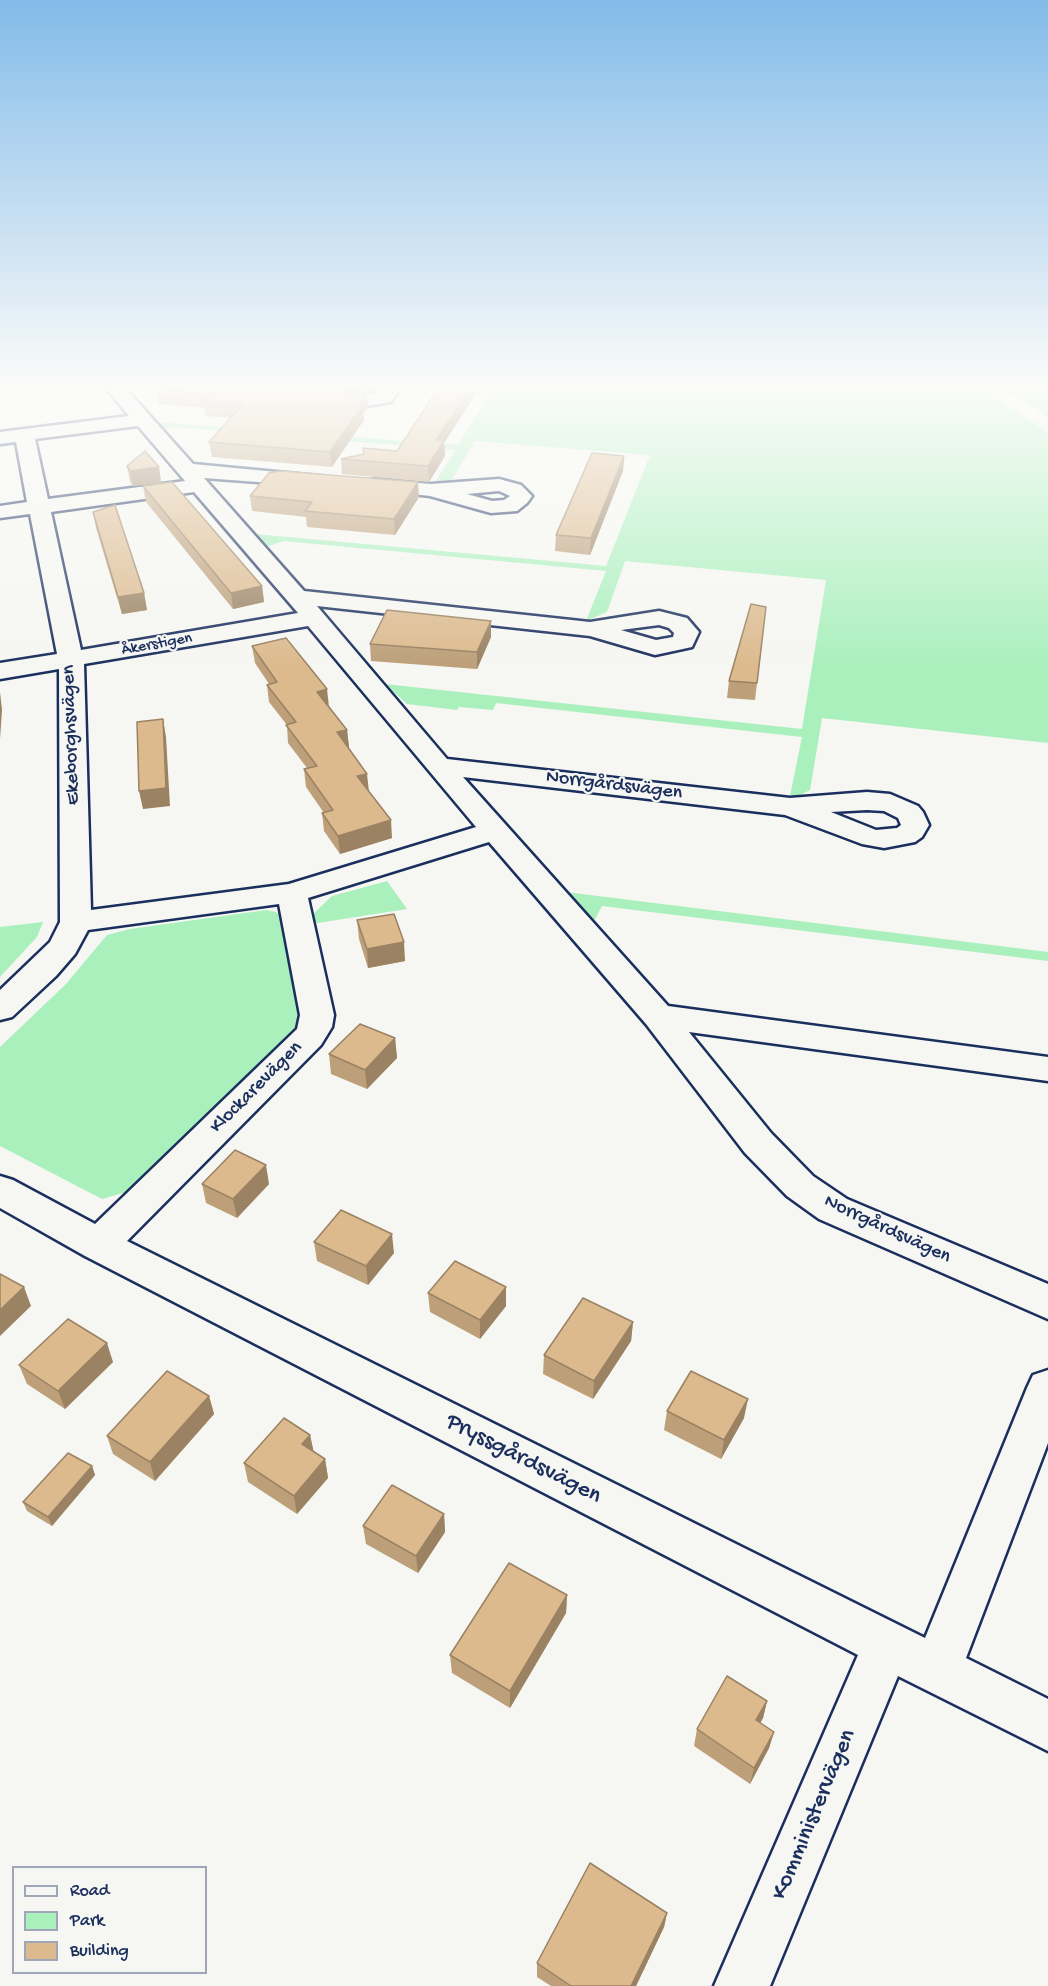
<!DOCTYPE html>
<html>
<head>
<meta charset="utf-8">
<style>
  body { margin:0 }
  #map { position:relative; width:1048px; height:1986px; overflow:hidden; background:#f6f6f2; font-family:"Gochi Hand",sans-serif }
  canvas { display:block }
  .legend { position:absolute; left:12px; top:1866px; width:195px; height:108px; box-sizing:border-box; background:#f6f6f2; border:2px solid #9ea6b7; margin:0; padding:8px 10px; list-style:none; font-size:18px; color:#1b2f5e }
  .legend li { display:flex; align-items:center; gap:12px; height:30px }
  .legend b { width:30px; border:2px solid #9ea6b7 }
</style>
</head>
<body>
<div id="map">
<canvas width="1048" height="1986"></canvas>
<ul class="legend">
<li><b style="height:8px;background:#f6f6f2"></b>Road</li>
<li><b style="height:16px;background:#aaf0bd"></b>Park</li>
<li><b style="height:16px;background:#dcba8e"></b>Building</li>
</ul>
</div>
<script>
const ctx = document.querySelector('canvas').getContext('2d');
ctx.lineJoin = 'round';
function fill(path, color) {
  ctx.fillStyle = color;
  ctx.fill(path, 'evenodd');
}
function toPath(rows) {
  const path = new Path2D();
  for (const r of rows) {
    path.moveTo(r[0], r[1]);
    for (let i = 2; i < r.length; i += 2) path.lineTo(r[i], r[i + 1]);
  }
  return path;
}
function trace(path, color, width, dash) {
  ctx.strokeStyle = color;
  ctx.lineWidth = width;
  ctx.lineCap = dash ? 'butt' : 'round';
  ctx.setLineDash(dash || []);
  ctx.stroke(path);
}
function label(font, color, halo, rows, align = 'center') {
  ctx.font = font + ' "Gochi Hand",sans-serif';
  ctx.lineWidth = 4.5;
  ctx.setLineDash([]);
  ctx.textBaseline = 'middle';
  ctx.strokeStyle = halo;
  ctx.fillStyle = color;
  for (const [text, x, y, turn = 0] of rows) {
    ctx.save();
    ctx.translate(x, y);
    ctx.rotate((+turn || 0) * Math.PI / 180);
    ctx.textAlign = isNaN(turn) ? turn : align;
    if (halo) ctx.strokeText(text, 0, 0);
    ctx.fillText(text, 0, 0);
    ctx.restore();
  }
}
const green = toPath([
  [493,389,984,389,1048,432,1048,743,822,718,810,790,789,801,802,737,496,703,493,710,459,707,457,710,407,704,385,684,802,729,826,580,625,561,607,612,586,621,606,571,283,541,266,547,255,534,606,566,650,455,475,441,451,481,433,485,456,450,173,427,164,431,157,422,458,445],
  [1004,389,1048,389,1048,417],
  [387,881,407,909,311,924,310,917,332,896],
  [566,892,1048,952,1048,961,602,906,593,923],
  [266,910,276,912,286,920,303,1005,300,1024,294,1034,140,1188,102,1199,0,1146,0,1047,66,984,107,935,130,929],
  [43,922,37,937,0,977,0,927]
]);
const minor = toPath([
  [107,389,126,389,193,464,319,476,322,480,319,484,312,486,204,478,304,591,590,622,659,611,687,618,699,632,692,647,655,655,590,636,317,606,447,759,790,798,867,792,890,794,918,806,923,812,929,825,922,837,915,842,884,848,862,844,785,815,463,777,668,1006,1048,1057,1048,1081,689,1032,771,1133,813,1176,847,1199,1048,1284,1048,1319,819,1219,787,1196,745,1153,646,1024,489,842,308,898,334,1015,332,1027,321,1045,127,1241,925,1638,1027,1388,1033,1375,1048,1370,1048,1443,966,1658,1048,1699,1048,1751,898,1676,770,1986,714,1986,858,1655,85,1256,0,1208,0,1176,13,1180,95,1224,297,1029,300,1015,279,904,88,930,75,954,56,976,12,1017,0,1020,0,990,50,942,60,922,59,669,0,679,0,663,57,654,30,514,0,518,0,506,27,502,16,442,0,444,0,432,129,416,107,389],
  [138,426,185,481,48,499,35,439,138,426],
  [194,492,298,613,81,650,51,512,194,492],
  [659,625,669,628,674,633,673,637,656,640,621,630,659,625],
  [308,626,476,827,289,884,91,910,84,664,308,626],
  [867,810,884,811,898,818,901,825,897,828,876,830,831,812,867,810],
  [311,389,341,389,362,395,378,393,379,389,397,389,398,392,391,402,361,407,313,393,311,389],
  [375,479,431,484,499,479,521,485,532,496,527,503,517,511,491,513,430,496,368,489,365,485,368,481,375,479],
  [499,491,510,496,504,500,492,501,467,494,499,491]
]);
const wall = toPath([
  [350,389,377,389,376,391,362,393],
  [438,389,479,389,444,443,445,456,429,482,342,474,341,459,397,451],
  [156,390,368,408,363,414,364,420,332,467,212,457,209,442,230,418,206,416,204,408,159,404],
  [624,456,623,471,590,555,555,551,556,535],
  [127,466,159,467,161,483,133,486,130,482],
  [143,486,262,586,264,602,233,609,146,502],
  [250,496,419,497,395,535,307,527,306,517,252,511],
  [93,512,144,593,147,610,122,614,96,528],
  [766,607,755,700,727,698,729,681],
  [491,637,477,669,371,661,370,644],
  [252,646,329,706,347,730,349,747,348,748,392,838,340,854,324,831,322,813,324,813,306,787,304,769,307,768,288,743,287,725,269,702,267,685,269,684,255,663],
  [357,920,405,961,368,968,359,939],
  [395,1038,397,1058,367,1089,331,1074,329,1054],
  [202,1184,269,1184,237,1218,206,1203],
  [314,1242,394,1253,368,1285,317,1261],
  [506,1287,506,1306,480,1339,430,1312,428,1293],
  [633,1322,631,1341,593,1399,543,1374,544,1355],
  [113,1362,65,1409,27,1384,19,1365],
  [209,1396,214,1414,155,1481,113,1454,107,1436],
  [667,1411,744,1418,721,1459,664,1430],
  [310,1435,313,1451,325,1459,328,1478,297,1514,248,1482,244,1463],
  [92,1466,95,1475,52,1526,27,1511,23,1502],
  [444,1514,445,1532,418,1573,366,1544,363,1526],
  [567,1595,566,1613,510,1708,452,1673,450,1655],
  [767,1701,763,1718,760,1723,774,1732,769,1748,750,1784,694,1746,697,1729],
  [667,1913,664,1927,636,1986,551,1986,537,1977,537,1963]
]);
const shadedWall = toPath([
  [362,389,377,389,376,391,362,393],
  [470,389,479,389,444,443,445,456,429,482,428,466,436,440],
  [367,394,368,408,363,414,364,420,332,467,330,452,358,405],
  [624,456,623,471,590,555,591,538],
  [159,467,161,483,133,486,130,471],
  [418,482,419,497,395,535,394,519],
  [262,586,264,602,233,609,231,593],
  [144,593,147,610,122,614,118,597],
  [491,621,491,637,477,669,477,652],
  [327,689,329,707,317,692],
  [0,692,2,710,0,739],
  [163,719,166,737,170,806,143,809,139,791],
  [347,730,349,747,339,750,337,732],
  [367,774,369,792,357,776],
  [391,820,392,838,340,854,338,836],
  [404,942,405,961,368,968,367,949],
  [395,1038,397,1058,367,1089,365,1070],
  [266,1165,269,1184,237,1218,233,1199],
  [392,1234,394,1253,368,1285,366,1266],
  [24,1287,31,1306,0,1336,0,1310],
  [506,1287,506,1306,480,1339,480,1320],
  [633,1322,631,1341,593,1399,594,1381],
  [107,1343,113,1362,65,1409,58,1391],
  [209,1396,214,1414,155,1481,150,1462],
  [748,1399,744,1418,721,1459,724,1440],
  [310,1435,314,1453,302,1444],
  [325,1459,328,1478,297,1514,294,1496],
  [92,1466,95,1475,52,1526,48,1517],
  [444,1514,445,1532,418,1573,416,1556],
  [567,1595,566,1613,510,1708,510,1691],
  [767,1701,763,1718,752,1737,756,1720],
  [774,1732,769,1748,750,1784,754,1768],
  [667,1913,664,1927,636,1986,631,1986]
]);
const building = toPath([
  [341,389,359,395,367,394,358,405,363,405,330,452,209,442,242,405,204,402,210,394,156,390,341,389],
  [438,389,470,389,436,440,444,440,428,466,341,459,364,454,363,448,397,451,438,389],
  [145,451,159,467,130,471,127,466,145,451],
  [592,453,624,456,591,538,556,535,592,453],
  [281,471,418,482,394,519,305,511,312,502,250,496,269,473,281,471],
  [172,482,262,586,231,593,143,486,172,482],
  [115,505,144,593,118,597,93,512,115,505],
  [751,604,766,607,757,683,729,681,751,604],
  [387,610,491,621,477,652,370,644,387,610],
  [286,638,327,689,317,692,347,730,337,732,367,774,357,776,391,820,338,836,322,813,333,810,304,769,317,766,286,725,296,722,267,685,277,682,252,646,286,638],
  [163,719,166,788,139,791,137,722,163,719],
  [394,914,404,942,367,949,357,920,394,914],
  [360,1024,395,1038,365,1070,329,1054,360,1024],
  [235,1150,266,1165,233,1199,202,1184,235,1150],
  [341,1210,392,1234,366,1266,314,1242,341,1210],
  [455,1261,506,1287,480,1320,428,1293,455,1261],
  [0,1274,24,1287,0,1310,0,1274],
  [583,1298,633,1322,594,1381,544,1355,583,1298],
  [68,1319,107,1343,58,1391,19,1365,68,1319],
  [167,1371,209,1396,150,1462,107,1436,167,1371],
  [691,1371,748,1399,724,1440,667,1411,691,1371],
  [284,1418,310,1435,302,1444,325,1459,294,1496,244,1463,284,1418],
  [68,1453,92,1466,48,1517,23,1502,68,1453],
  [392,1485,444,1514,416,1556,363,1526,392,1485],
  [509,1563,567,1595,510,1691,450,1655,509,1563],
  [727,1676,767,1701,756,1720,774,1732,754,1768,697,1729,727,1676],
  [590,1863,667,1913,631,1986,571,1986,537,1963,590,1863]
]);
const farStreetnames = [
  ["Åkerstigen",157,645,-10]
];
const streetNames = [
  ["Ekeborghsvägen",72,735,-92],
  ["Norrgårdsvägen",614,786,7],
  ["Klockarevägen",257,1088,-45],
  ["Norrgårdsvägen",887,1230,25]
];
const nearStreetnames = [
  ["Pryssgårdsvägen",523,1460,27],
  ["Komministervägen",815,1815,-67]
];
fill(green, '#aaf0bd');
trace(minor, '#1b2f5e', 5);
fill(minor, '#f6f6f2');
fill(wall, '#bda07a');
fill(shadedWall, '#9a8263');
fill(building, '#dcba8e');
trace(building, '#9a8263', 1.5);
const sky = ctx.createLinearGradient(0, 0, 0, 667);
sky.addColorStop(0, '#83bbe9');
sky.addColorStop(0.58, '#fbfbf9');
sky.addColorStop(1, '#fbfbf900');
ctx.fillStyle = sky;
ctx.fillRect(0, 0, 1048, 667);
label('16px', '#1b2f5e', '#f6f6f2', farStreetnames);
label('20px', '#1b2f5e', '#f6f6f2', streetNames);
label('24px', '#1b2f5e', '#f6f6f2', nearStreetnames);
</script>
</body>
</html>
